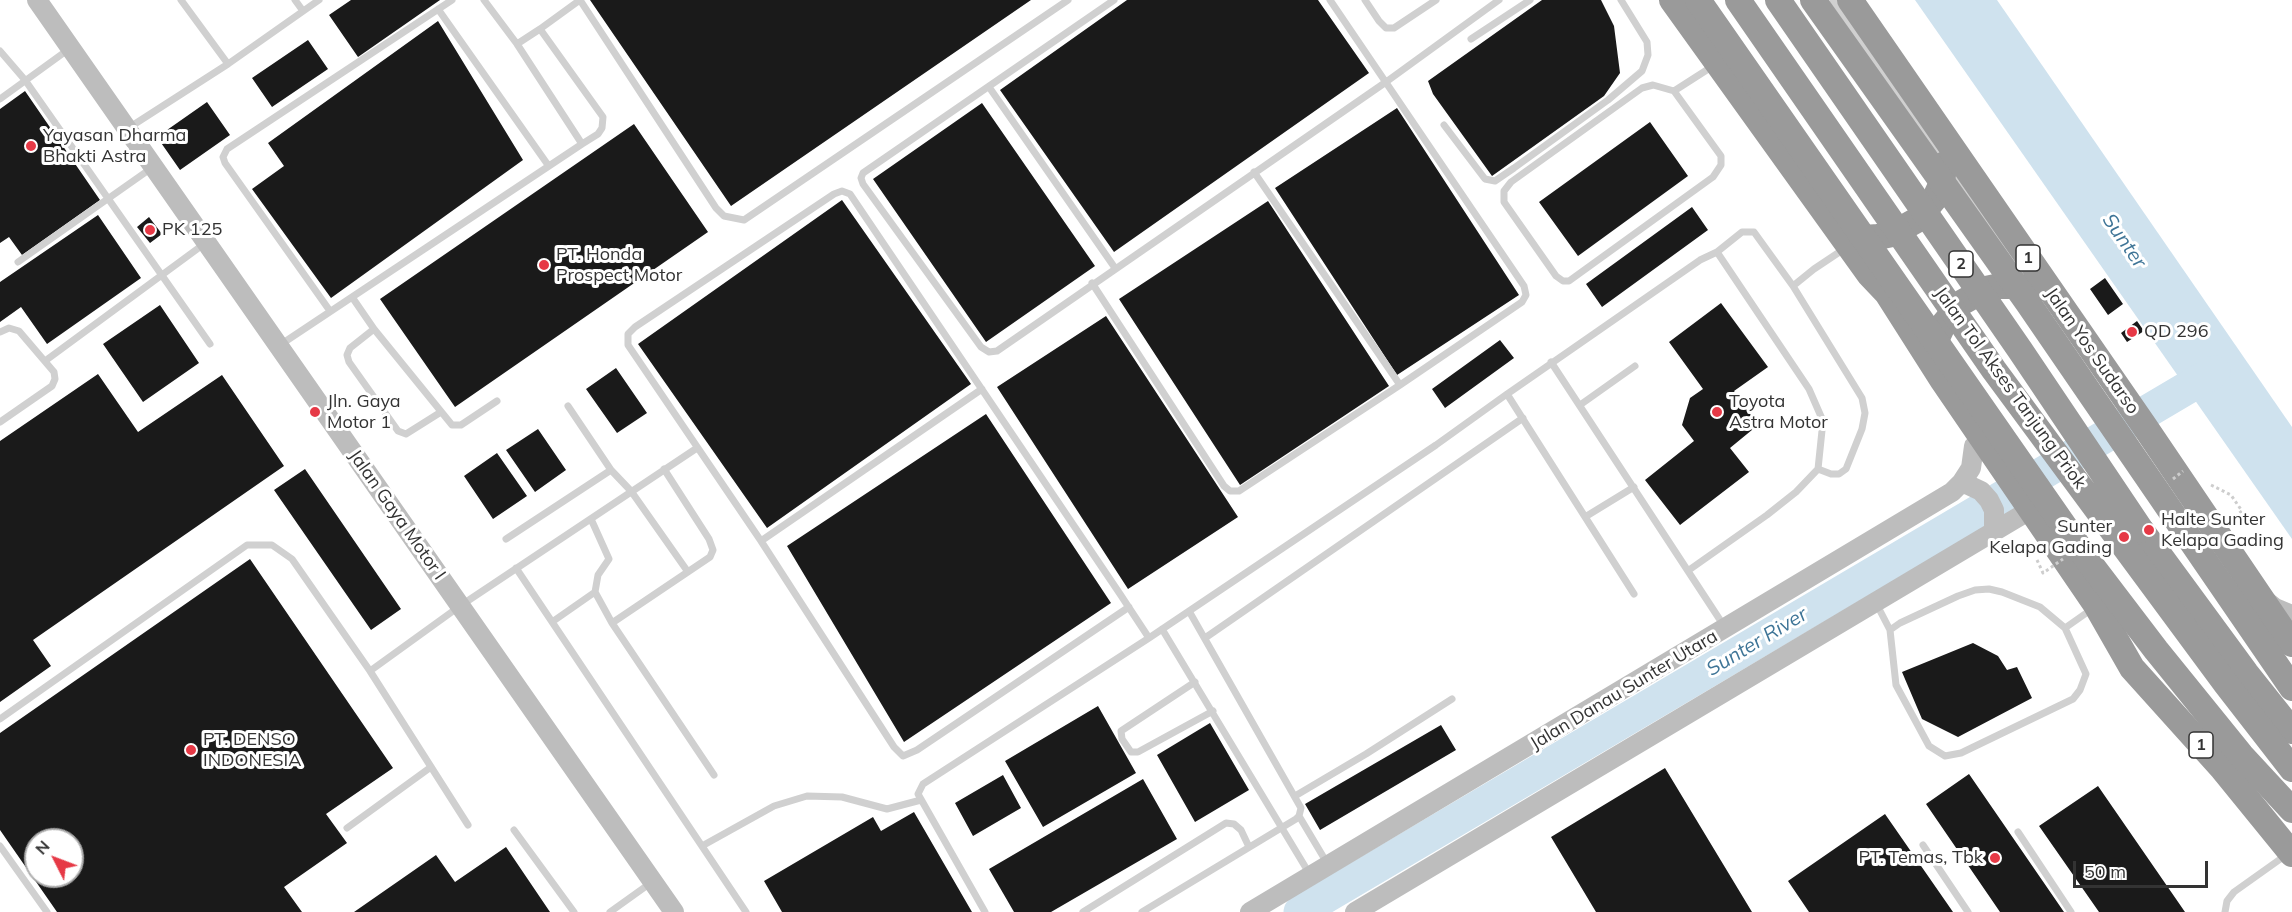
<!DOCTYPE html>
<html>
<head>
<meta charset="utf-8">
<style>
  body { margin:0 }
  #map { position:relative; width:2292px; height:912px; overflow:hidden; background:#fff; font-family:Mulish,sans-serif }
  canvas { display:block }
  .north { position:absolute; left:24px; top:828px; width:60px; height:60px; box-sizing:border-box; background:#fff; border:2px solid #adadad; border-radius:50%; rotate:312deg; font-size:16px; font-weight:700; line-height:24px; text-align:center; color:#333 }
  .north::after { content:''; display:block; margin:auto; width:21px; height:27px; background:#e63946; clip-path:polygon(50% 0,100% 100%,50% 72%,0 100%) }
  .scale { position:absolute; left:2073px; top:861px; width:135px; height:27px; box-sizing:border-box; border:3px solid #333; border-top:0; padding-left:8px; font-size:18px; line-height:21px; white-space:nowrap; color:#333; -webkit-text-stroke:4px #fff; paint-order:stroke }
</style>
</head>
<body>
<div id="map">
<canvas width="2292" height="912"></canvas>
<div class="north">N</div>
<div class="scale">50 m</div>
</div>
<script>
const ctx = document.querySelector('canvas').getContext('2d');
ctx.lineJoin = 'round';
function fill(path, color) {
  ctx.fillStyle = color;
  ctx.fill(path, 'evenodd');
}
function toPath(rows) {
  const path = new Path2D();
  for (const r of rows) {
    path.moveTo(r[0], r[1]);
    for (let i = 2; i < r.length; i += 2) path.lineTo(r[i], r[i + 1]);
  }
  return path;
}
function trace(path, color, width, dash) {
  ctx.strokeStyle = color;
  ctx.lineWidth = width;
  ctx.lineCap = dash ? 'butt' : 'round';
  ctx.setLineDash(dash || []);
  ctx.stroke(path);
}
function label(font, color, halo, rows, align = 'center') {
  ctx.font = font + ' Mulish,sans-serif';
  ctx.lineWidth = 6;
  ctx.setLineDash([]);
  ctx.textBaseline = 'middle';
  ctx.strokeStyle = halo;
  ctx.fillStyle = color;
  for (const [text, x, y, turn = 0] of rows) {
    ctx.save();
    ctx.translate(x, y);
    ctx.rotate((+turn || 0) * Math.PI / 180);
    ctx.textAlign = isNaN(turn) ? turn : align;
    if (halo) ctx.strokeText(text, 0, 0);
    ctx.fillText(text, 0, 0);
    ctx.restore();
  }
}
const water = toPath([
  [1915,0,1997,0,2292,427,2292,539]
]);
const river = toPath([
  [1300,912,2214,372]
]);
const building = toPath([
  [351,0,440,0,358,57,329,15],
  [590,0,1031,0,731,206],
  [1127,0,1318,0,1369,73,1114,252,1000,90],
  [1542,0,1601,0,1614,26,1620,73,1604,96,1492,176,1433,94,1428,81],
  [438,21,523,160,331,298,252,189,284,166,268,143],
  [308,40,328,69,272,107,252,78],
  [25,91,100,200,22,255,9,237,0,243,0,109],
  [207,102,230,135,180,170,157,137],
  [982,103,1095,266,986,342,873,179],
  [1397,108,1519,295,1397,375,1275,188],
  [1650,122,1688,176,1578,256,1539,202],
  [634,124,708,232,455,407,380,299],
  [842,200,971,384,767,528,638,344],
  [1268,201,1389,386,1240,485,1119,299],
  [1692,207,1708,230,1602,307,1586,284],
  [98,215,141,278,47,344,21,307,0,322,0,282],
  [149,217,162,234,150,243,137,227],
  [2105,278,2123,304,2108,315,2090,289],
  [1721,303,1768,367,1734,391,1758,425,1730,448,1749,472,1680,525,1645,480,1694,441,1682,425,1690,398,1703,389,1669,342],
  [160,305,199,363,143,402,103,344],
  [1106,316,1238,517,1128,589,997,387],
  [2137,321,2144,331,2127,342,2121,333],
  [1500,340,1514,358,1445,408,1432,389],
  [616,368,647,413,617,433,586,389],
  [98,374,138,432,222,375,284,466,33,640,51,666,0,702,0,441],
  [986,414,1111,603,904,742,787,546],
  [538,429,566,470,535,492,506,450],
  [497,453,527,496,493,519,464,476],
  [305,469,401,609,371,630,274,490],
  [250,559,393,768,326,814,347,843,284,887,302,912,57,912,0,830,0,733],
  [36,840,72,840,72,876,36,876],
  [1973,643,1998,656,2007,670,2017,667,2032,698,1958,737,1922,719,1902,672],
  [1098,706,1136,773,1043,827,1005,761],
  [1210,723,1249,790,1195,822,1157,755],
  [1441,725,1456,750,1320,830,1305,804],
  [1665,768,1752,912,1596,912,1551,837],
  [1969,774,2064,912,2000,912,1926,804],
  [1003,775,1021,808,973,836,955,803],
  [1143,779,1177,839,1051,912,1014,912,989,869],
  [2098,786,2185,912,2099,912,2039,826],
  [914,812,972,912,782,912,764,881,873,817,881,831],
  [1885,814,1953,912,1809,912,1788,881],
  [506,847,550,912,354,912,436,855,455,882]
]);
const path = toPath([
  [2211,485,2231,495,2242,511,2231,519],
  [2037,560,2043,573,2046,571]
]);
const lane = toPath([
  [181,0,228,64,319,0],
  [295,0,303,11],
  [580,0,716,208,724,216,744,220,1068,0],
  [1114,0,863,173,861,178,863,184,981,347,989,352,997,351,1386,82,1499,0],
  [1365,0,1379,21,1386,28,1394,28,1436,0],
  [1833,0,1944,161],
  [438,9,548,165],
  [540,29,580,0],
  [1471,39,1530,0],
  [517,44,540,29,603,117,602,128,598,134,582,144],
  [0,51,25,80,210,344],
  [989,87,1115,268],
  [1674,91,1653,85,1642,88,1511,182,1504,191,1504,202,1556,276,1563,281,1569,281,1713,177,1721,165,1721,156,1674,91,1713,66],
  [0,99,69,49],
  [1444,125,1485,179,1495,181,1514,168,1608,100,1642,71,1648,55,1647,42,1621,0],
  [130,127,228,64],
  [1951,170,2029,281],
  [1254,172,1400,385],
  [1717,252,1742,232,1754,232,1793,286],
  [18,262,153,167],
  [1092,283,1224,486,1230,491,1239,491,1400,385,1522,302,1526,295,1524,286,1330,0],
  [352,297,374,329,452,425,461,425,497,401],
  [330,311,225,163,223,157,227,149,452,0],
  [374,329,350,348,347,355,349,362,398,431,406,434,441,412],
  [0,332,9,328,19,331,54,372,55,379,52,386,0,422],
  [280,345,582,144,517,44,484,0],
  [45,361,204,244],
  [1551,362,1724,626],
  [1580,405,1635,366],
  [568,406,611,470,631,491,688,572],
  [1585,517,1634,487],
  [591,519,609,559,598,575,595,592,612,623,714,775],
  [506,539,611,470],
  [761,541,982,389],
  [516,568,746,912],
  [1689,570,1767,515,1796,492,1818,469],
  [1634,594,1507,394,1700,260,1717,252,1809,389,1823,421,1818,469,1831,474,1839,474,1846,469,1862,429,1865,413,1862,398,1793,286,1814,269,1844,249],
  [1876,603,1890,630,1896,685,1929,746,1945,756,1961,753,2073,699,2080,690,2086,674,2065,628,2040,607,2002,592,1989,589,1975,590,1958,596,1900,623,1890,630],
  [1129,607,917,750,903,756,894,747,761,541,628,345,628,334,635,327,834,194,842,191,850,194,1120,594,1149,638],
  [552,622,595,592],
  [612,623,710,557,713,550,709,539,664,469],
  [2065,628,2092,609],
  [1162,629,1309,873],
  [1205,638,1523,418],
  [370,671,468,825],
  [1195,682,1121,731,1122,739,1131,752,1138,752,1213,711],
  [0,719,247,545,272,545,292,559,370,671,460,606,697,448],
  [1295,796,1366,754,1452,699],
  [1299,816,1327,863],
  [347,828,431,767],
  [514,830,574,912],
  [2018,832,2071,912],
  [1923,845,1968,912],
  [0,846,47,912],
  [702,846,774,806,807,796,842,797,887,809,921,800],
  [610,912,652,882],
  [985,912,918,794,923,784,1149,638,1436,445,1507,394],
  [1083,912,1226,823,1234,824,1241,830,1249,847],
  [1142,912,1296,819,1299,816,1301,808,1189,611],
  [2225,912,2227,901,2234,892,2286,855]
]);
const secondary = toPath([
  [37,0,674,912],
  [1962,482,1981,491,1989,500,1994,510,1994,531],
  [2265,600,2275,608,2292,615],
  [1250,912,1952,492,1962,482,1971,468,1974,446],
  [1355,912,2020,516]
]);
const highway = toPath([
  [1672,0,1869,274,1887,293,1943,381,2096,605,2132,668,2222,768,2292,854],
  [1850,0,2143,424,2292,644],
  [1847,231,1864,238,1878,237,1892,234,1917,220,1935,198,1941,185,1945,164],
  [1937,360,1937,338,1943,325,1961,303,1986,289,2000,286,2014,286,2035,290],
  [2141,530,2246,673,2292,731]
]);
const pathBridge = toPath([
  [2173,479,2183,471],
  [2046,571,2063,559]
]);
const highwayBridge = toPath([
  [1698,0,2092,566,2156,650,2241,755,2292,810],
  [1738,0,1994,370,2226,684,2292,769],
  [1778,0,2020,350,2141,530],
  [1813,0,2028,303,2292,688]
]);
const markers = [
  [31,146,6,"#e63946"],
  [150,230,6,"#e63946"],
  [544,265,6,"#e63946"],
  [2132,332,6,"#e63946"],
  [315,412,6,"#e63946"],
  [1717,412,6,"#e63946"],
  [2149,530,6,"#e63946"],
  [2124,537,6,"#e63946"],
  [191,750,6,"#e63946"],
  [1995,858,6,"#e63946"]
];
const shields = [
  [2028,258,24],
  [1961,264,24],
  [2201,745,24]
];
const shieldNames = [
  ["1",2028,258],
  ["2",1961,264],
  ["1",2201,745]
];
const poiNames = [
  ["Yayasan Dharma",43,136],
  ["Bhakti Astra",43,157],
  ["PK 125",162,230],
  ["PT. Honda",556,255],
  ["Prospect Motor",556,276],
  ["QD 296",2144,332],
  ["Jln. Gaya",327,402],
  ["Motor 1",327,423],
  ["Toyota",1729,402],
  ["Astra Motor",1729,423],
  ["Halte Sunter",2161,520],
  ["Kelapa Gading",2161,541],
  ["Sunter",2112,527,"right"],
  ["Kelapa Gading",2112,548,"right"],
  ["PT. DENSO",203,740],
  ["INDONESIA",203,761],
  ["PT. Temas, Tbk",1983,858,"right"]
];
const streetNames = [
  ["Jalan Yos Sudarso",2092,351,55],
  ["Jalan Tol Akses Tanjung Priok",2010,388,54],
  ["Jalan Gaya Motor I",397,515,55],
  ["Jalan Danau Sunter Utara",1624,690,-31]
];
const waterNames = [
  ["Sunter",2124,241,55],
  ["Sunter River",1757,642,-31]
];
fill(water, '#cfe2ee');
trace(river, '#cfe2ee', 33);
fill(building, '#1a1a1a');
trace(path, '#cdcdcd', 3, [3, 3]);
trace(lane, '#d0d0d0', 7);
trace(secondary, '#bdbdbd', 20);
trace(highway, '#9a9a9a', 26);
trace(pathBridge, '#cdcdcd', 3, [3, 3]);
trace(highwayBridge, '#9a9a9a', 26);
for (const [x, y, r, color] of markers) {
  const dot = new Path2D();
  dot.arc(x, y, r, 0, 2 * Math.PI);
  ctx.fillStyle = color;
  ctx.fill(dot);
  trace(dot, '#fff', 2);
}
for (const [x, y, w] of shields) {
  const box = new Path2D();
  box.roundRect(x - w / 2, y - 13, w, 26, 4.5);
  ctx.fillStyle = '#fff';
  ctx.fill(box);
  trace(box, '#333', 1.5);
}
label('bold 16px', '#333', null, shieldNames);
label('18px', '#333', '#fff', poiNames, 'left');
label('18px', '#333', '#fff', streetNames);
label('italic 20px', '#3f7597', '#fff', waterNames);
</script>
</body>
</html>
